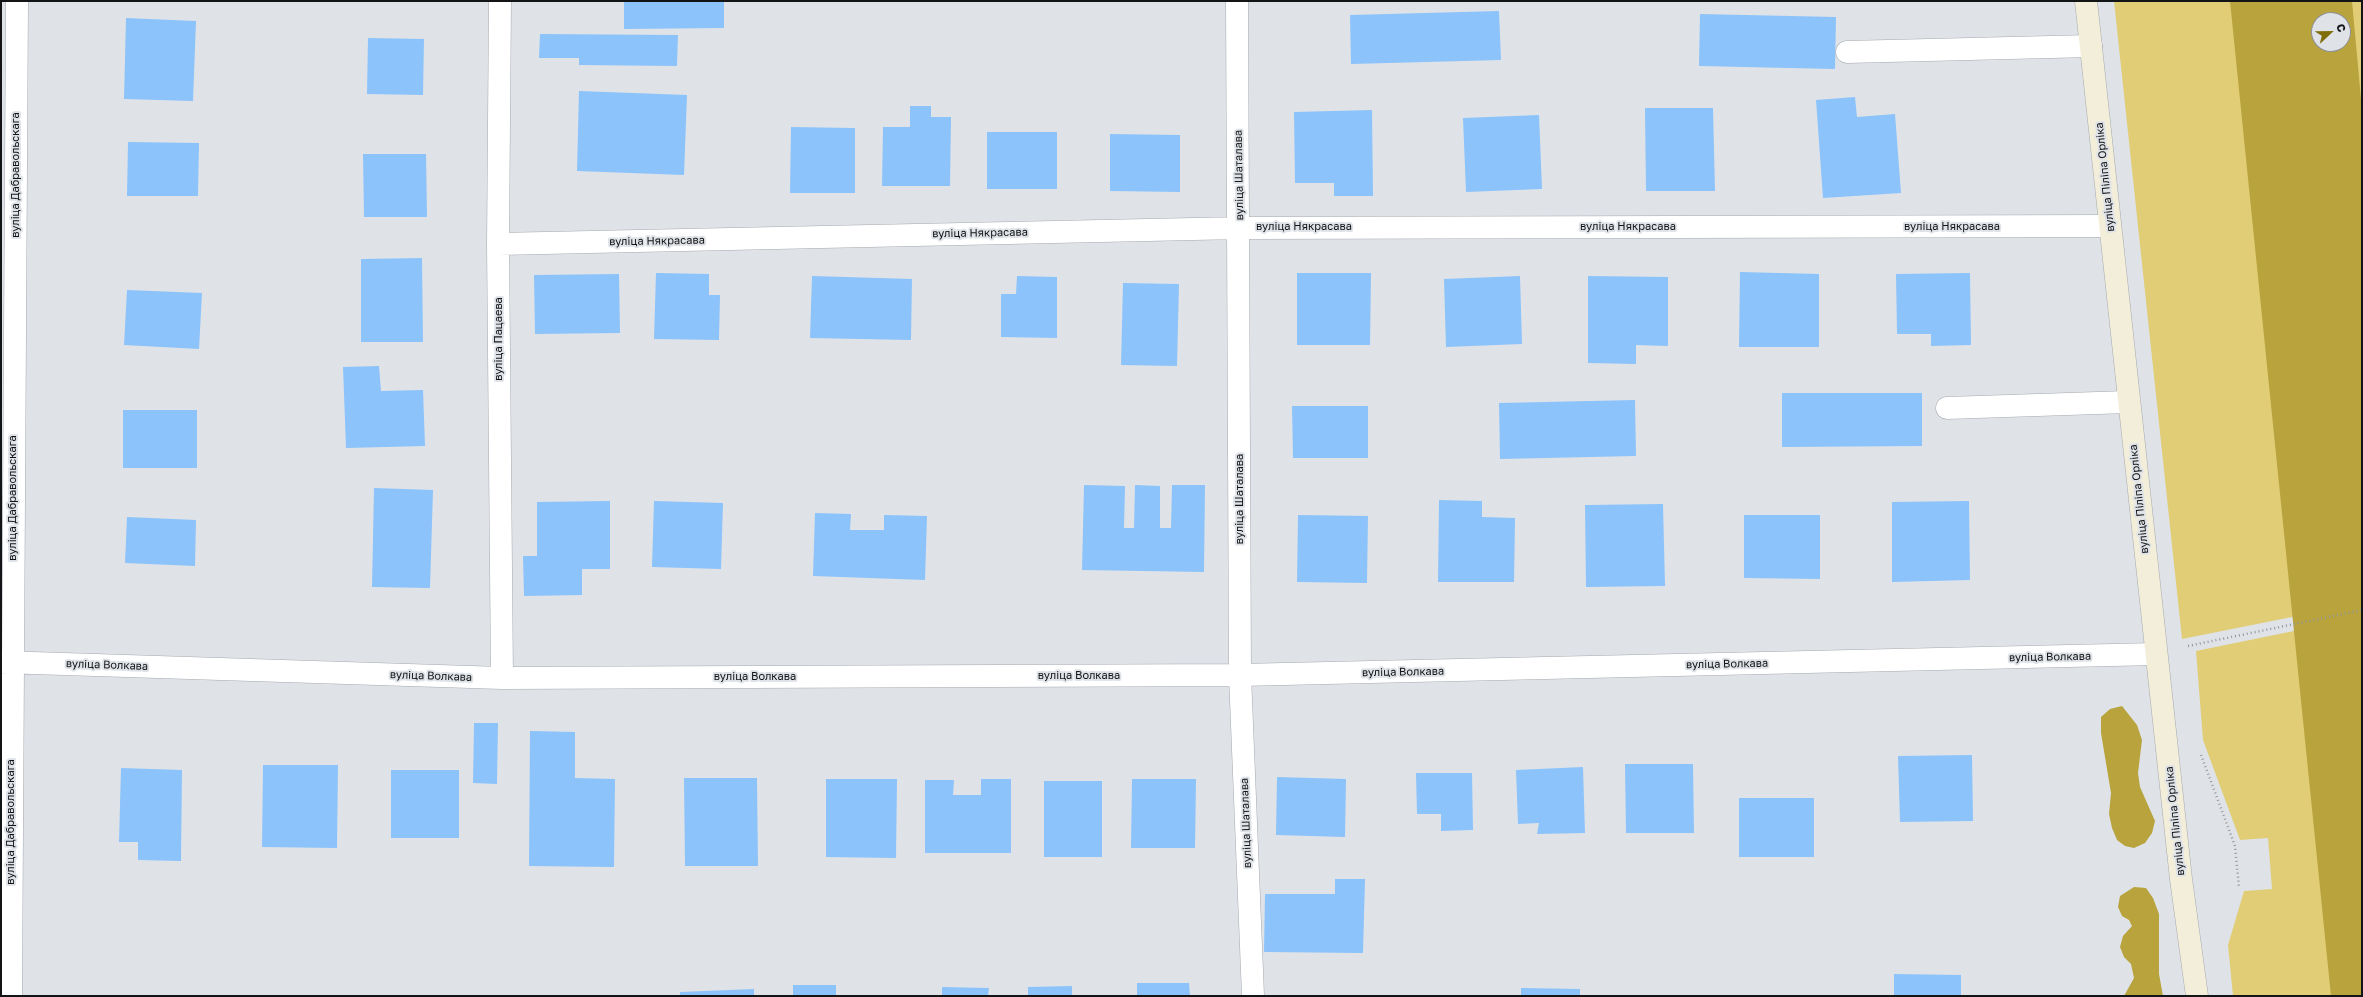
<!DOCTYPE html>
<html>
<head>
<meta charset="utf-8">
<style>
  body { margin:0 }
  #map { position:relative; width:2363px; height:997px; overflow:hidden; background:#dfe3e8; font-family:"Golos Text",sans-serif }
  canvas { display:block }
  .frame { position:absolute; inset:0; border:2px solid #131416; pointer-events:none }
  .north { position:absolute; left:2311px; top:12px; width:40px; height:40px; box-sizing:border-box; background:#dfe3e8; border:1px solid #8d9094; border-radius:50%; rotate:68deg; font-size:11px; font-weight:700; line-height:16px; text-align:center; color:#131416 }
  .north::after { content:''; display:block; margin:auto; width:14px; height:18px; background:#7f6e0a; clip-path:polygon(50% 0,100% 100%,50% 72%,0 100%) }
</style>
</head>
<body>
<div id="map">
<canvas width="2363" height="997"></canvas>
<div class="frame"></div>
<div class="north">С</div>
</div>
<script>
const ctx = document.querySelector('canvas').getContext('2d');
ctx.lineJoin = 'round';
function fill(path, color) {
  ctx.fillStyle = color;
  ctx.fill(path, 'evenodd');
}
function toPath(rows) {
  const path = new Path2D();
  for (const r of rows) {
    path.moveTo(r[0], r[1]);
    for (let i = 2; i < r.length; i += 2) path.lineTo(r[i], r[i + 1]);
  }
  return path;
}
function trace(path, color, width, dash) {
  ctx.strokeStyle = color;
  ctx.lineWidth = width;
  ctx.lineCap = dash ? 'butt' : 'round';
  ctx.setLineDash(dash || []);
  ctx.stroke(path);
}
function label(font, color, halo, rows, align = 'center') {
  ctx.font = font + ' "Golos Text",sans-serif';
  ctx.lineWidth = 4;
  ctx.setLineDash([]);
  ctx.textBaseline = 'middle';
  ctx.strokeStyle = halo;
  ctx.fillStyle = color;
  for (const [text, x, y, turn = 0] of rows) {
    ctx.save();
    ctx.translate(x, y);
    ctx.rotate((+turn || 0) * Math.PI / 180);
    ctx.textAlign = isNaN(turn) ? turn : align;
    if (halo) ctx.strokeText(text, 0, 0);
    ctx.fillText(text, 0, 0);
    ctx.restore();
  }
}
const green = toPath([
  [2114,1,2362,1,2362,603,2182,639],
  [2319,20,2343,20,2343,44,2319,44],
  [2362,617,2362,996,2233,996,2228,945,2244,891,2272,889,2268,838,2240,840,2203,740,2196,651]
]);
const forest = toPath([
  [2230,1,2352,1,2362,110,2362,996,2331,996],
  [2319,20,2343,20,2343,44,2319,44],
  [2122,706,2137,725,2142,740,2138,773,2140,787,2155,821,2152,833,2145,843,2134,848,2125,846,2117,840,2112,828,2109,814,2111,793,2101,733,2101,717,2110,709],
  [2134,887,2146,888,2153,898,2159,914,2159,974,2163,996,2124,996,2134,978,2131,964,2124,957,2120,947,2123,936,2132,926,2129,920,2122,916,2118,907,2120,896]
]);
const building = toPath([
  [624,1,724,1,724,28,624,29],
  [1499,11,1501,60,1351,64,1350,15],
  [1700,14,1836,17,1835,69,1699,66],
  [126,18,196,21,193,101,124,99],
  [540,34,678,35,677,66,579,65,579,58,539,58],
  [368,38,424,39,423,95,367,94],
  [579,91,687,95,684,175,577,171],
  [1855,97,1857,117,1895,114,1901,193,1823,198,1816,100],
  [910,106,931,106,931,117,951,117,950,186,882,186,883,127,910,127],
  [1645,108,1713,108,1715,191,1646,191],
  [1372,110,1373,196,1334,196,1334,183,1295,183,1294,112],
  [1539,115,1542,189,1466,192,1463,118],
  [791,127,855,128,855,193,790,193],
  [987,132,1057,132,1057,189,987,189],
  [1110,134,1180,135,1180,192,1110,191],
  [128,142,199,143,198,196,127,196],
  [363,154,426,154,427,217,364,217],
  [422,258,423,342,361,342,361,259],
  [1740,272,1819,274,1819,347,1739,347],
  [656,273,709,274,709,295,720,295,719,340,654,339],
  [1297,273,1371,273,1370,345,1297,345],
  [1970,273,1971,345,1931,346,1931,334,1897,334,1896,274],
  [619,274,620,333,535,334,534,275],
  [812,276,912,279,911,340,810,338],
  [1017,276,1057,277,1057,338,1001,337,1001,294,1016,294],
  [1520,276,1522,344,1446,347,1444,279],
  [1588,276,1668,277,1668,346,1636,345,1636,364,1588,363],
  [1123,283,1179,284,1177,366,1121,365],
  [127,290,202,293,199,349,124,345],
  [379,366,381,391,423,390,425,446,346,448,343,367],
  [1782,393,1922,393,1922,446,1782,447],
  [1635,400,1636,456,1500,459,1499,403],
  [1292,406,1368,406,1368,458,1293,458],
  [123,410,197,410,197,468,123,468],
  [1084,485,1125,486,1124,528,1134,528,1135,485,1160,486,1160,528,1171,528,1172,485,1205,485,1204,572,1082,570],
  [374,488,433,490,430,588,372,587],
  [1439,500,1482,501,1482,517,1515,518,1514,582,1438,582],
  [610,501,610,569,582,569,582,595,524,596,523,556,537,556,537,502],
  [654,501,723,503,721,569,652,567],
  [1969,501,1970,580,1892,582,1892,502],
  [1663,504,1665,586,1586,587,1585,505],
  [815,513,851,514,850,530,884,530,884,515,927,516,925,580,813,576],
  [1298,515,1368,516,1367,583,1297,582],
  [1744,515,1820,515,1820,579,1744,578],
  [127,517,196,520,195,566,125,563],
  [474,723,498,723,497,784,473,783],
  [530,731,575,732,575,778,615,779,614,867,529,866],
  [1972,755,1973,821,1900,822,1898,756],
  [1625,764,1693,764,1694,833,1626,833],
  [263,765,338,765,337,848,262,847],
  [1583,767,1585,833,1537,834,1539,823,1518,824,1516,770],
  [121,768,182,770,181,861,138,860,138,842,119,842],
  [391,770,459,770,459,838,391,838],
  [1416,773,1472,773,1473,830,1441,831,1441,814,1417,814],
  [1277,777,1346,779,1345,837,1276,835],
  [684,778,757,778,758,866,685,866],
  [826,779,897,779,896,858,826,857],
  [981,779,1011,779,1011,853,925,853,925,780,954,780,953,795,981,795],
  [1132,779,1196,779,1195,848,1131,848],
  [1044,781,1102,781,1102,857,1044,857],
  [1739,798,1814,798,1814,857,1739,857],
  [1335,879,1365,879,1363,953,1264,952,1265,894,1335,894],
  [1894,974,1961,975,1961,996,1894,996],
  [1137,983,1189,983,1190,996,1137,996],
  [793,985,836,985,836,996,793,996],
  [1072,986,1072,996,1028,996,1028,987],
  [942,987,989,988,988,996,942,996],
  [1521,988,1580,989,1580,996,1521,996],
  [754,989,754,996,680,996,680,992]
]);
const path = toPath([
  [2188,646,2362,610],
  [2201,755,2235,846,2239,887]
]);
const lane = toPath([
  [1847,52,2091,46],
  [1947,408,2128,402]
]);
const street = toPath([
  [500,1,498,244,502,678],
  [1237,1,1240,675,1253,996],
  [498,244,1240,228,2110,226],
  [1,662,502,678,1240,675,2156,654],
  [11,996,17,1]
]);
const secondary = toPath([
  [2086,1,2181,879,2197,996]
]);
const streetNames = [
  ["вуліца Дабравольскага",16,175,-90],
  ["вуліца Шаталава",1239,175,-91],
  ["вуліца Піліпа Орліка",2105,177,-96],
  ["вуліца Някрасава",1304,227],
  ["вуліца Някрасава",1628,227],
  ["вуліца Някрасава",1952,227],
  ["вуліца Някрасава",980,233,-1],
  ["вуліца Някрасава",657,241,-1],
  ["вуліца Пацаева",499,339,-90],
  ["вуліца Дабравольскага",13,498,-90],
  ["вуліца Шаталава",1240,499,-90],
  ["вуліца Піліпа Орліка",2139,499,-96],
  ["вуліца Волкава",2050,657,-1],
  ["вуліца Волкава",1727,664,-1],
  ["вуліца Волкава",107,665,2],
  ["вуліца Волкава",1403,672,-1],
  ["вуліца Волкава",431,676,2],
  ["вуліца Волкава",1079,676],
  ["вуліца Волкава",755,677],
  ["вуліца Піліпа Орліка",2175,821,-96],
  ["вуліца Дабравольскага",11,822,-90],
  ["вуліца Шаталава",1246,823,-92]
];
fill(green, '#e0cd76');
fill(forest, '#b8a33d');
fill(building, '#8cc3fa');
trace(lane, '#a5a9ae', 23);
trace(street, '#a5a9ae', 23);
trace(secondary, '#a5a9ae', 23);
trace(path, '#93969a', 2.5, [1, 3]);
trace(lane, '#fff', 22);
trace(street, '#fff', 22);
trace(secondary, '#f3eed9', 22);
label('11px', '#131416', '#dfe3e8', streetNames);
</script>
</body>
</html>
